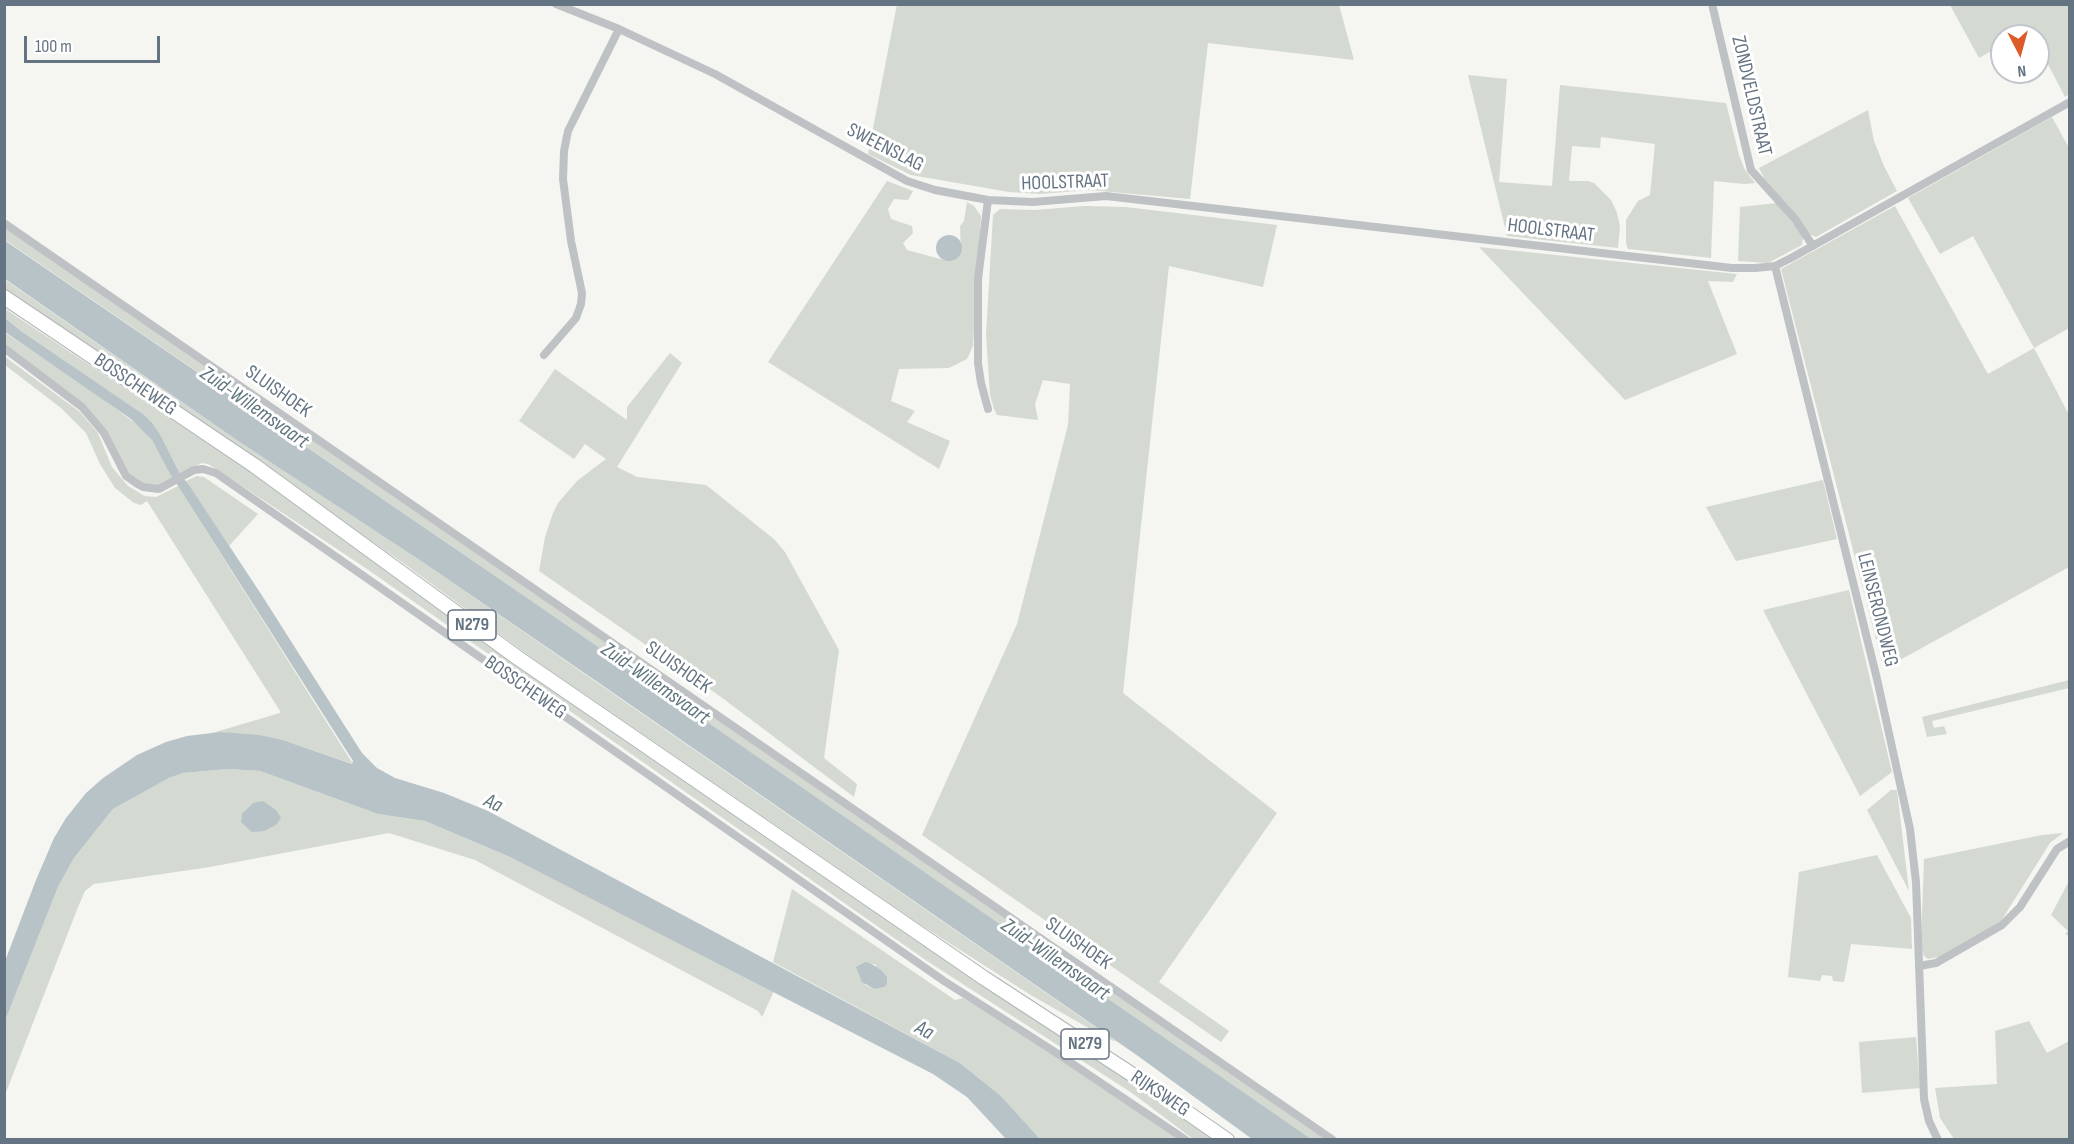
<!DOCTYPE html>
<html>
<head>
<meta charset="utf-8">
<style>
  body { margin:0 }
  #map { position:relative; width:2074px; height:1144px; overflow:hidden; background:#f5f5f1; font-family:"Sofia Sans Condensed",sans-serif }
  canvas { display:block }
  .frame { position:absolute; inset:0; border:6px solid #657482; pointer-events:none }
  .north { position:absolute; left:1990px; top:24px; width:60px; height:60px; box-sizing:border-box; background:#fff; border:2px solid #c1c7cd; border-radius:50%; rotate:174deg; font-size:16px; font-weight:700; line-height:24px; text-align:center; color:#657482 }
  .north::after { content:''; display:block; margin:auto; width:21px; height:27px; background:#dd5a29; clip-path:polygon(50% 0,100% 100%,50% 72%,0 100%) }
  .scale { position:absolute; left:24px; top:36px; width:136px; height:27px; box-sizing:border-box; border:3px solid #657482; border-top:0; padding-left:8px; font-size:18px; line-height:21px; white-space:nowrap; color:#657482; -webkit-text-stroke:4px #fff; paint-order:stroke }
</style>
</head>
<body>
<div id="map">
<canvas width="2074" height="1144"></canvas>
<div class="frame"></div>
<div class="north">N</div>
<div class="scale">100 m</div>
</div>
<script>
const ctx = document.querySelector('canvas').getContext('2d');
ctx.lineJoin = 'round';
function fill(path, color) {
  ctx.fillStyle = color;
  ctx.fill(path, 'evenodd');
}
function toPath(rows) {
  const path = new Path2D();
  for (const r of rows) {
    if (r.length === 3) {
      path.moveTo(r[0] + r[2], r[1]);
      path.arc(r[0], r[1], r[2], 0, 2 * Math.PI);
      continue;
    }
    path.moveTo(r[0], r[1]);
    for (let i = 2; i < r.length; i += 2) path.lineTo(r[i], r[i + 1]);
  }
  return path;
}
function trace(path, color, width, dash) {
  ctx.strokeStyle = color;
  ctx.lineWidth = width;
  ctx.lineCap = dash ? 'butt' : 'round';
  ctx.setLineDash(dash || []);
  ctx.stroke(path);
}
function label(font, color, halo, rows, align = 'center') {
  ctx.font = font + ' "Sofia Sans Condensed",sans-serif';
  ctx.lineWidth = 6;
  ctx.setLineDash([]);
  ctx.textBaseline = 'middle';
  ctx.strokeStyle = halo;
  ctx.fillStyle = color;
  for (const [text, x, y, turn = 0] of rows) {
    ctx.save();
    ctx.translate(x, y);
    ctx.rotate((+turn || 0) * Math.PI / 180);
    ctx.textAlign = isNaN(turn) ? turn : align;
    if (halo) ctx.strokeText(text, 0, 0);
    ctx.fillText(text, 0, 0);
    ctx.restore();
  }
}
const green = toPath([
  [897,4,1339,5,1354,60,1208,43,1190,199,1089,190,1040,194,1009,192,911,175,868,154],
  [1950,5,2069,5,2069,94,2065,97,2038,45,2038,36,2033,36,2030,30,2019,36,2002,36,2002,45,1979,58],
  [1468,75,1507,79,1499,182,1552,186,1560,85,1726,103,1739,155,1745,170,1755,183,1745,184,1714,181,1711,258,1628,249,1626,243,1626,220,1638,201,1650,195,1655,144,1601,137,1600,148,1572,146,1569,181,1588,181,1594,183,1611,200,1617,213,1620,226,1618,248,1507,236],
  [1868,110,1874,141,1884,166,1897,191,1816,237,1809,234,1765,180,1759,168],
  [2052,117,2069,148,2069,328,2034,348,2069,415,2069,567,1889,666,1883,667,1781,269,1895,206,1988,374,2034,348,1973,236,1940,254,1908,198],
  [887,181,913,191,908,200,894,199,888,209,891,219,912,226,913,233,903,243,907,250,944,260,961,252,960,226,964,221,967,202,974,206,981,216,973,346,967,359,949,368,899,369,891,401,915,411,907,422,950,441,939,469,768,362],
  [1777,203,1803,236,1802,245,1768,263,1738,261,1740,207],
  [1084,206,1126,207,1277,225,1263,287,1169,266,1123,693,1277,813,1159,982,1229,1031,1221,1042,922,835,1017,624,1068,425,1070,384,1043,380,1035,404,1038,420,997,415,994,409,990,395,986,335,993,215,1000,209,1035,210],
  [4,226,1328,1139,1311,1139,1224,1081,523,595,5,240],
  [1479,247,1737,274,1733,282,1708,281,1737,354,1625,400],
  [4,279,238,441,424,563,1117,1042,1106,1038,1029,994,921,925,532,658,406,565,5,289],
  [4,308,265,482,1216,1139,1193,1139,1132,1093,927,961,367,569,224,474,208,464,202,463,180,474,161,436,143,414,21,331,5,318],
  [4,332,92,391,143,429,152,440,173,478,157,486,139,483,128,473,107,431,27,361,5,344],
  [670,353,682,363,617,467,637,477,706,485,774,539,785,552,839,650,824,758,857,784,854,797,721,697,539,571,545,537,553,513,558,503,577,481,606,459,585,444,574,459,519,421,555,369,627,420,627,407],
  [4,356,80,412,98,433,112,467,128,486,145,496,156,497,178,486,353,764,283,740,220,732,212,733,280,713,280,711,147,501,141,505,134,503,115,488,100,464,86,433,61,408,5,365],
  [197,476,204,477,258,514,229,546,186,481],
  [1823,480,1837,539,1736,561,1706,507],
  [1849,590,1892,772,1860,796,1763,610],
  [2069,680,2069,688,1932,721,1934,728,1944,726,1947,734,1927,737,1922,717],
  [228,769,260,771,378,814,425,821,510,857,774,991,762,1017,758,1011,475,860,389,833,210,867,94,884,85,891,78,907,5,1095,5,1021,58,887,74,858,113,809,131,799,169,778,183,773],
  [1891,790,1897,790,1909,891,1867,810],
  [2063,833,2050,843,2001,921,1944,956,1928,959,1924,956,1921,944,1924,859,2042,835],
  [1877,855,1911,918,1912,949,1851,944,1844,982,1833,981,1832,976,1822,975,1820,981,1788,977,1799,872],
  [2069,881,2069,936,2065,934,2068,931,2051,915],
  [792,889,955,1000,963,998,1189,1139,1040,1139,1001,1096,960,1063,773,962],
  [862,963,870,963,876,965,874,989,865,985],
  [2029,1021,2047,1053,2069,1041,2069,1139,1954,1139,1940,1118,1935,1088,1997,1084,1995,1031],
  [1916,1037,1920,1088,1862,1093,1859,1042]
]);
const water = toPath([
  [949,248,13],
  [4,240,523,595,1311,1139,1252,1139,1138,1056,596,681,424,563,238,441,5,279],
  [5,318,21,331,143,414,152,423,161,436,180,474,189,485,261,594,362,753,377,768,395,778,444,793,488,811,960,1063,1001,1096,1040,1139,1006,1139,967,1097,933,1074,510,857,425,821,378,814,260,771,228,769,183,773,169,778,113,809,74,858,58,887,5,1021,5,961,36,880,54,838,66,818,86,793,103,778,137,755,166,742,187,736,220,732,259,735,283,740,352,764,353,761,169,472,152,440,131,419,5,332],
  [263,801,276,810,281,818,276,825,264,831,252,832,241,822,242,814,253,803],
  [865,962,870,963,881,970,887,977,887,984,884,987,874,989,862,982,856,967]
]);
const street = toPath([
  [556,4,619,29,715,74,907,181,935,190,988,200,1033,202,1106,196,1732,268,1755,268,1775,266,1791,258,2070,102],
  [1712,4,1751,170,1795,219,1813,246],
  [988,200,978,279,978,363,981,383,988,409],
  [4,223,1333,1140],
  [1775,266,1877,679,1910,829,1916,882,1924,1099,1929,1121,1938,1140],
  [4,348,82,407,104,433,126,476,136,483,143,487,159,489,194,470,203,469,216,473,944,981,1052,1050,1186,1140],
  [544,355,576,318,581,304,582,293,571,241,563,179,564,151,568,131,619,29],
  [1919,966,1936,963,2002,925,2020,907,2057,849,2070,841]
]);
const primary = toPath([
  [4,297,255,466,518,658,984,978,1139,1079,1227,1140]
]);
const shields = [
  [472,625,48],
  [1085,1044,48]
];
const shieldNames = [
  ["N279",472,625],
  ["N279",1085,1044]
];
const streetNames = [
  ["ZONDVELDSTRAAT",1751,96,77],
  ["SWEENSLAG",885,148,27],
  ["HOOLSTRAAT",1065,183,-2],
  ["HOOLSTRAAT",1551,231,7],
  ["BOSSCHEWEG",135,385,34],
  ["SLUISHOEK",278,392,35],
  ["LEINSERONDWEG",1877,610,76],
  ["SLUISHOEK",678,668,35],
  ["BOSSCHEWEG",525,688,35],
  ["SLUISHOEK",1078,944,35],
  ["RIJKSWEG",1160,1094,34]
];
const waterNames = [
  ["Zuid-Willemsvaart",254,408,35],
  ["Zuid-Willemsvaart",655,684,35],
  ["Aa",493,804,25],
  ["Zuid-Willemsvaart",1055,960,35],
  ["Aa",924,1031,28]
];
fill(green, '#d4dad1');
fill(water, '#b8c3c8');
trace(primary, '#b1b6b9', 16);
trace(street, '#bec2c5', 8);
trace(primary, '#fff', 14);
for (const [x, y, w] of shields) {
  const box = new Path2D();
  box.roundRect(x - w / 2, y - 15, w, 30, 4.5);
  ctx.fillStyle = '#fff';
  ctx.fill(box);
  trace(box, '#657482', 1.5);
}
label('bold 18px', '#657482', null, shieldNames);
label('20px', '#657482', '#fff', streetNames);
label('italic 21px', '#60767f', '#fff', waterNames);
</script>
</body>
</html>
